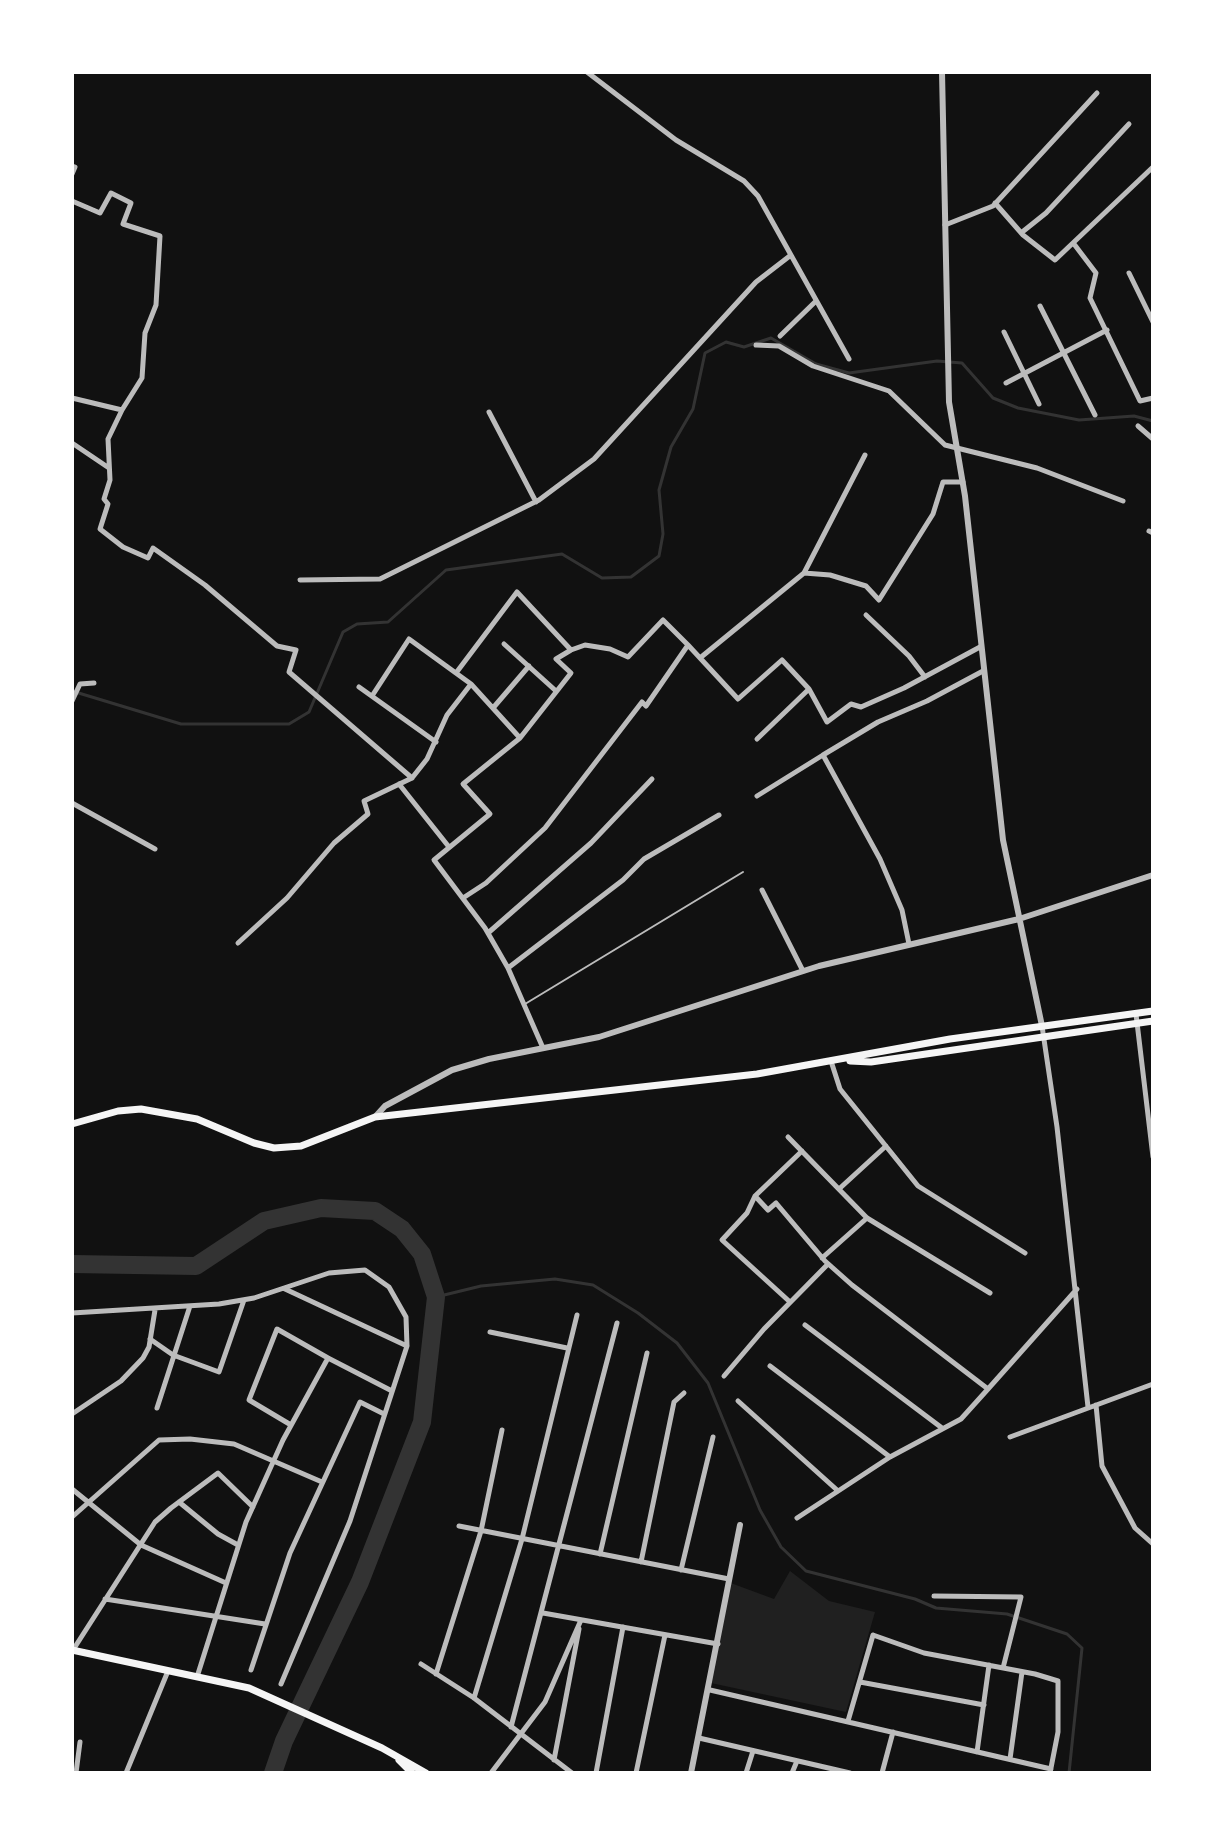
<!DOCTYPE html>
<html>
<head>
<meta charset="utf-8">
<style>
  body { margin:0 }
  #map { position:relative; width:1225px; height:1845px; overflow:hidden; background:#111; font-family:Inter,sans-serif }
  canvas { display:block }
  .frame { position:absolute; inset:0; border:74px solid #fff; pointer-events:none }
</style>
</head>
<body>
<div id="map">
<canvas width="1225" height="1845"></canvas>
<div class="frame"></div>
</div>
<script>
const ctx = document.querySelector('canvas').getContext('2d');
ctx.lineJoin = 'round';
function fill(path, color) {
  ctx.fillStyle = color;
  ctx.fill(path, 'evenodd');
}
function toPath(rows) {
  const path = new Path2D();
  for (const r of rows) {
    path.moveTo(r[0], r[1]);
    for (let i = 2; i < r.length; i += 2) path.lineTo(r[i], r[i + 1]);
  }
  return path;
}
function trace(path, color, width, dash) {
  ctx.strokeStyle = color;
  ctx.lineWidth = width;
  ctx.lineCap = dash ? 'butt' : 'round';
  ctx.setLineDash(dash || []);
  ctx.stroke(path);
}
const green = toPath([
  [790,1571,829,1601,875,1612,846,1712,711,1683,728,1582,774,1599]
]);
const stream = toPath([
  [72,691,181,724,289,724,309,712,343,632,357,624,388,622,446,570,562,554,602,578,631,577,659,556,663,534,659,490,671,447,693,409,705,353,726,342,744,347,771,338,816,364,849,373,937,361,962,363,993,398,1018,408,1079,420,1134,416,1153,421],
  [436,1297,481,1286,555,1279,593,1285,638,1313,677,1343,708,1383,760,1510,781,1547,806,1571,915,1599,936,1608,1007,1614,1067,1634,1082,1648,1069,1773]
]);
const river = toPath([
  [72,1264,196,1266,264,1221,321,1208,375,1211,402,1229,422,1254,436,1297,422,1422,360,1582,284,1741,273,1773]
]);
const service = toPath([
  [525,1004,743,872]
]);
const minor = toPath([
  [587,72,676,140,744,181,758,196,849,359],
  [72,166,75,167,72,174],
  [72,201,100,213,111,193,131,203,123,224,160,236,156,305,145,333,142,378,122,410,72,398],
  [995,203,1023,235,1055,260,1153,167],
  [945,225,993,206,1097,93],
  [1021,233,1046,213,1129,124],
  [1074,244,1096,273,1090,298,1140,401,1153,398],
  [1129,273,1153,322],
  [1040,306,1095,415],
  [1004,332,1039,404],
  [780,336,816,301],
  [756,345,779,346,813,366,889,391,945,445,1037,468,1123,501],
  [1006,383,1107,330],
  [122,410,108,439,110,480,104,499,108,504,100,529,123,547,148,558,153,548,205,585,277,646,296,650,289,672,412,778,427,759,447,715,471,684,520,738,463,784,490,814,434,860,485,928,508,968,543,1048],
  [489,412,536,502],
  [1138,426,1153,439],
  [72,443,109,468],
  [1149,531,1153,533],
  [804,573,865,455],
  [300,580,380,579,539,500,594,459,756,282,791,255],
  [866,615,909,656,925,677],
  [504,644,556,691],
  [688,645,738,699,782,660,809,689,757,739],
  [700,658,804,573,830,575,866,586,879,600,933,514,943,482,963,482],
  [456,673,517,592,571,650,556,659,571,673,520,738],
  [359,687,436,742],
  [809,689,827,722,851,704,861,707,904,688,980,647],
  [372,696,409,639,471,684],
  [72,701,80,684,94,683],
  [493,708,529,666],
  [823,755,878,722,927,701,983,671],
  [399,784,449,847],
  [757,796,823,755,880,859,902,910,909,944],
  [72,803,155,849],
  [762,890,803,971],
  [463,898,486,883,545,828,642,702,646,706,688,645,663,620,628,657,610,649,585,645,571,650],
  [488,933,591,843,652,779],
  [238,943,287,898,334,843,368,814,364,801,412,778],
  [508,968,623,880,644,859,719,815],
  [1136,1014,1153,1157],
  [1042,1026,1057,1127,1088,1407],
  [831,1061,840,1089,918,1186,1025,1253],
  [788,1137,867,1218,990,1293],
  [839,1189,886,1146],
  [755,1196,768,1210,776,1203,825,1261,852,1285,988,1389,1077,1289],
  [822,1258,867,1218],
  [285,1289,407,1346],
  [790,1302,722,1240,747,1213,755,1196,802,1151],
  [72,1313,219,1304,254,1298,329,1273,365,1270,389,1287,406,1317,407,1346,350,1521,281,1684],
  [805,1325,942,1428],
  [490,1332,567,1348],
  [150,1339,173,1355,219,1372,244,1300],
  [770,1366,890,1457],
  [724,1376,764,1329,828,1264],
  [738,1401,837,1490],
  [1096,1405,1102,1466,1135,1528,1153,1544],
  [157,1408,190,1306],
  [72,1414,121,1381,143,1358,149,1347,155,1310],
  [291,1425,249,1400,277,1329,328,1358],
  [1010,1437,1153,1384],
  [72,1489,141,1545,226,1583],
  [179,1502,218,1534,238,1545],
  [72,1517,159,1440,190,1439,234,1444,322,1482],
  [797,1518,890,1457,961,1419,988,1389],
  [459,1526,729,1579],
  [600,1554,647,1353],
  [641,1562,674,1402,684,1393],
  [681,1570,713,1437],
  [934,1596,1021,1597,1003,1668],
  [105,1599,265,1624],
  [543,1613,718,1644],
  [73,1650,155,1522,171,1508,218,1473,253,1507],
  [421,1664,474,1698,572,1773],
  [251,1670,290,1553,360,1402,384,1414],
  [436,1674,481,1531,502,1430],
  [197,1677,246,1522,283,1440,328,1358,392,1391],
  [860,1682,984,1705],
  [710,1690,1051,1769],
  [474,1698,522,1539,577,1315],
  [848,1721,873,1635,924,1653,1035,1674,1058,1681,1058,1732,1050,1773],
  [511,1727,617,1323],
  [699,1738,850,1773],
  [977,1752,989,1665],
  [1010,1759,1022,1672],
  [554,1760,579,1629],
  [76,1773,80,1742],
  [126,1773,168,1671],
  [491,1773,545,1702,581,1620],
  [596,1773,623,1627],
  [636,1773,665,1635],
  [746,1773,753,1751],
  [792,1773,797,1761],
  [882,1773,893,1732]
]);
const tertiary = toPath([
  [942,72,949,402,965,496,1003,840,1042,1026],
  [375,1117,385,1106,452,1070,489,1059,599,1037,819,966,1019,919,1153,875],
  [691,1773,740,1525]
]);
const secondary = toPath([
  [850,1061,871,1062,1153,1021],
  [72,1124,118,1111,141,1109,197,1119,254,1143,274,1148,301,1146,375,1117,757,1074,950,1039,1153,1011],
  [72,1650,249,1688,382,1748,426,1773],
  [399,1760,412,1773]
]);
fill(green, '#202020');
trace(stream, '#333', 3);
trace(river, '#333', 18);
trace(service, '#bcbcbc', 2);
trace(minor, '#bcbcbc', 5);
trace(tertiary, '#bcbcbc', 6);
trace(secondary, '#f5f5f5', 7);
</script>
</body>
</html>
